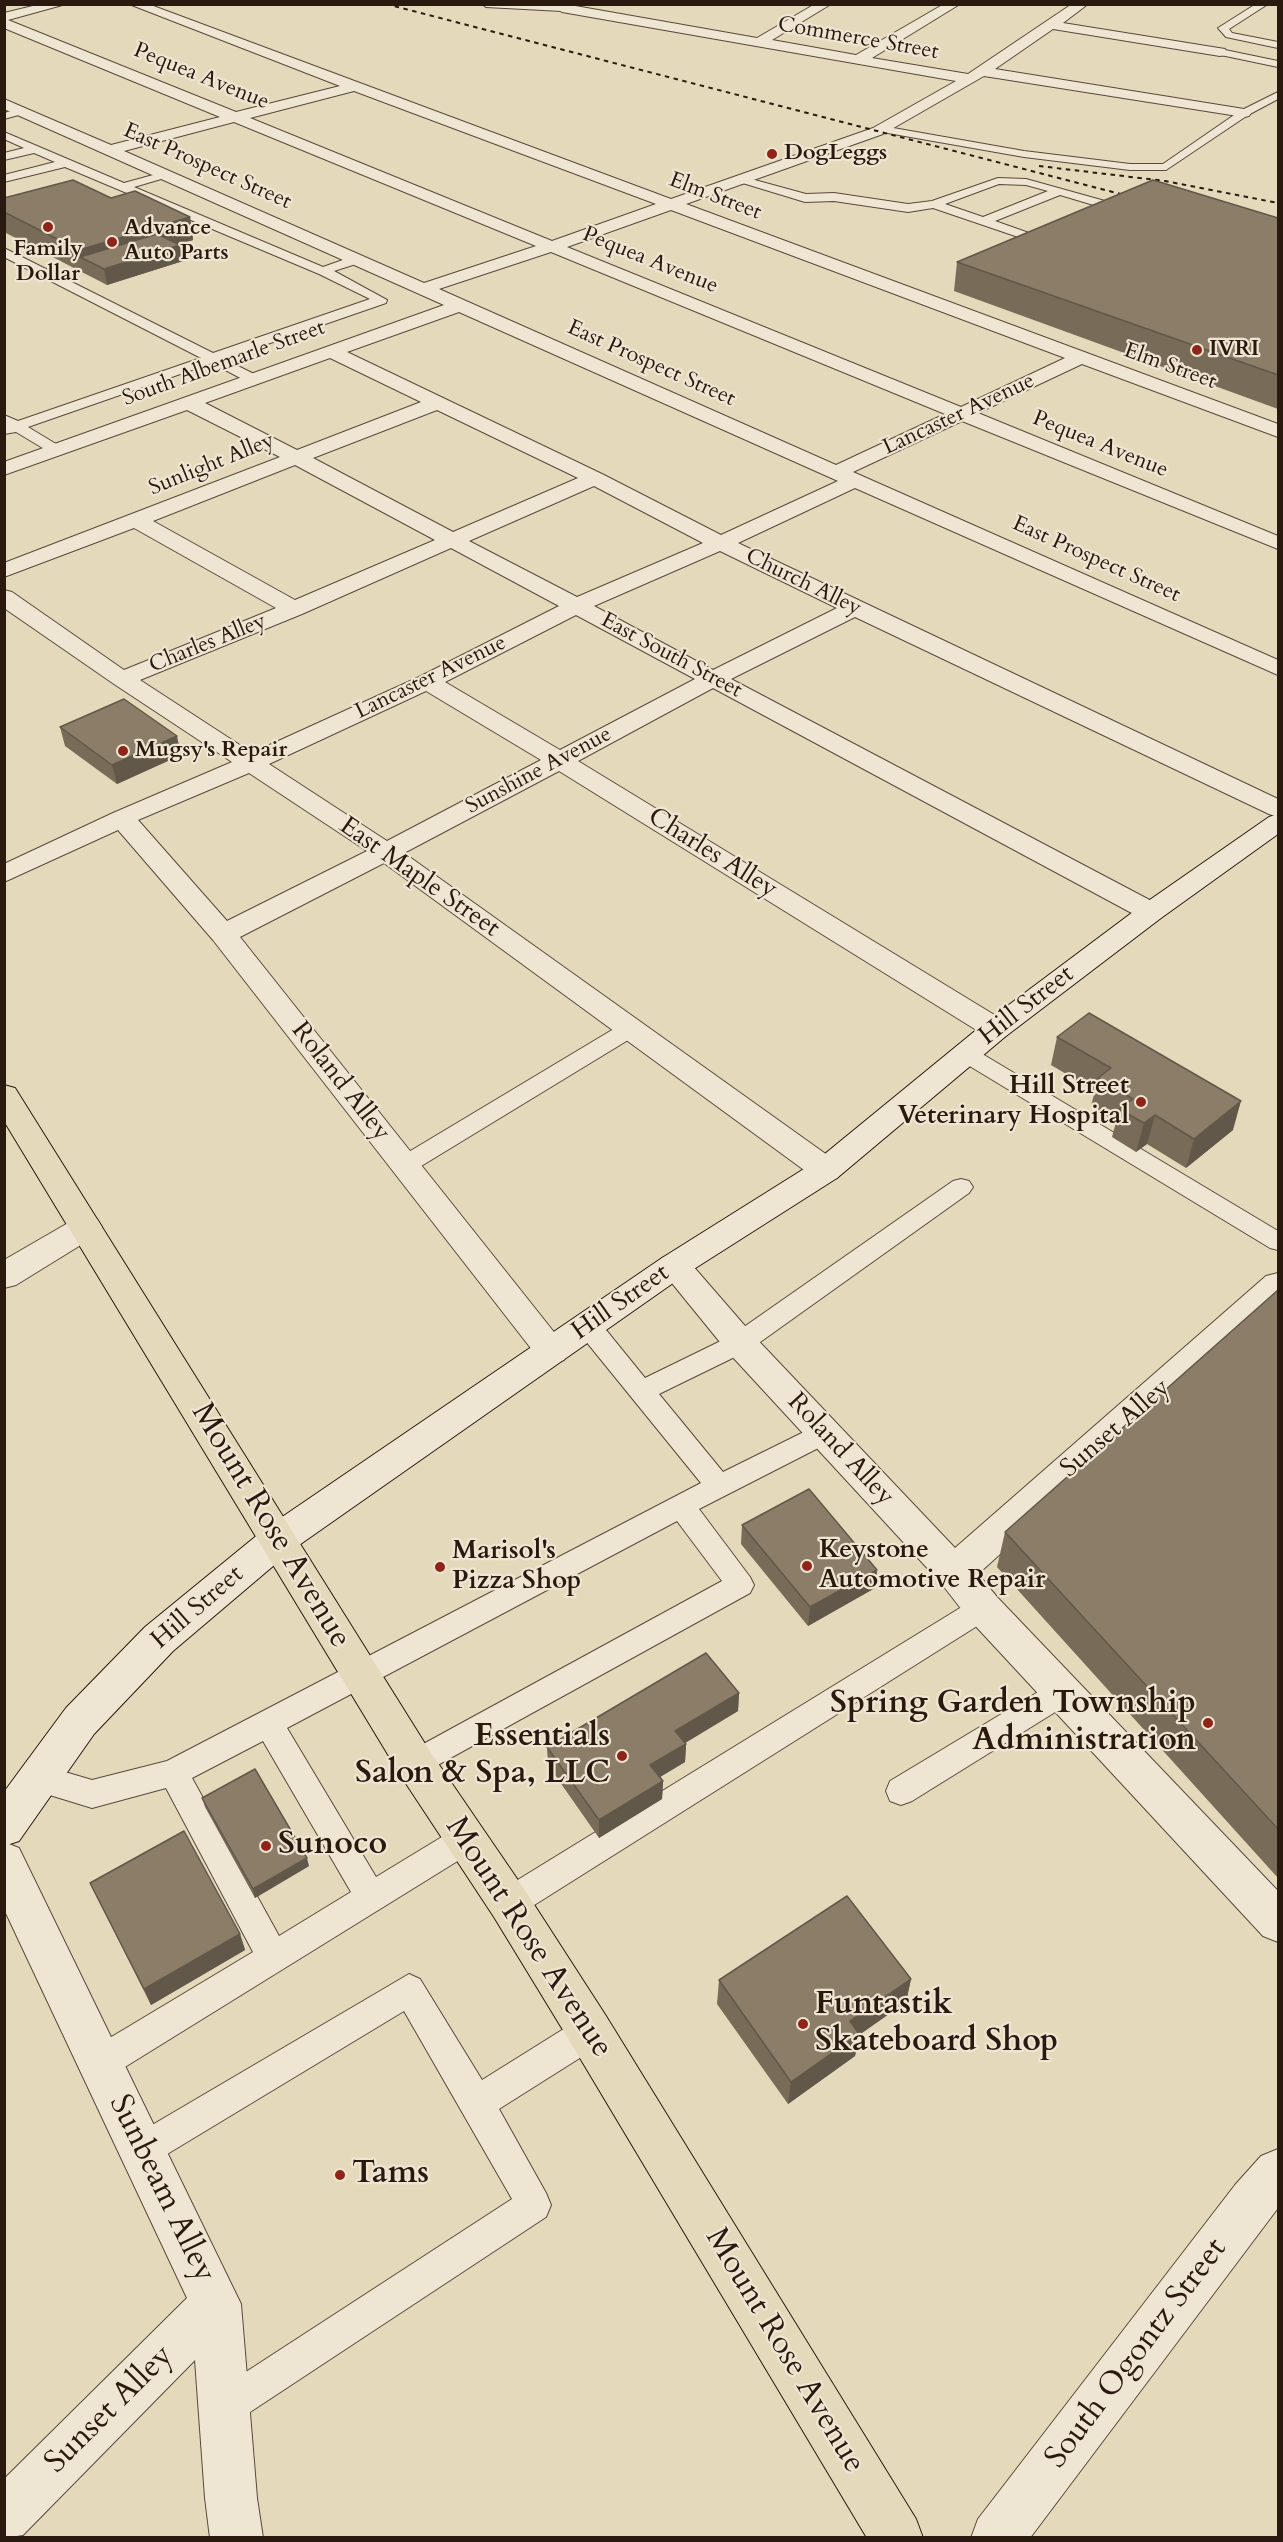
<!DOCTYPE html>
<html>
<head>
<meta charset="utf-8">
<style>
  body { margin:0 }
  #map { position:relative; width:1283px; height:2542px; overflow:hidden; background:#e5d9bc; font-family:Cardo,serif }
  canvas { display:block }
  .frame { position:absolute; inset:0; border:6px solid #2a190e; pointer-events:none }
</style>
</head>
<body>
<div id="map">
<canvas width="1283" height="2542"></canvas>
<div class="frame"></div>
</div>
<script>
const ctx = document.querySelector('canvas').getContext('2d');
ctx.lineJoin = 'round';
function toPath(rows) {
  const path = new Path2D();
  for (const r of rows) {
    path.moveTo(r[0], r[1]);
    for (let i = 2; i < r.length; i += 2) path.lineTo(r[i], r[i + 1]);
  }
  return path;
}
function trace(path, color, width, dash) {
  ctx.strokeStyle = color;
  ctx.lineWidth = width;
  ctx.lineCap = dash ? 'butt' : 'round';
  ctx.setLineDash(dash || []);
  ctx.stroke(path);
}
function fill(path, color) {
  ctx.fillStyle = color;
  ctx.fill(path, 'evenodd');
}
function label(font, color, halo, rows, align = 'center') {
  ctx.font = font + ' Cardo,serif';
  ctx.lineWidth = 4.5;
  ctx.setLineDash([]);
  ctx.textBaseline = 'middle';
  ctx.strokeStyle = halo;
  ctx.fillStyle = color;
  for (const [text, x, y, turn = 0] of rows) {
    ctx.save();
    ctx.translate(x, y);
    ctx.rotate((+turn || 0) * Math.PI / 180);
    ctx.textAlign = isNaN(turn) ? turn : align;
    if (halo) ctx.strokeText(text, 0, 0);
    ctx.fillText(text, 0, 0);
    ctx.restore();
  }
}
const service = toPath([
  [482,4,550,4,562,5,567,8,562,11,486,7,482,4],
  [1256,4,1268,4,1229,29,1232,33,1278,42,1278,48,1226,37,1218,28,1256,4],
  [1220,49,1278,61,1278,67,1216,54,1216,50,1220,49],
  [1278,92,1278,99,1248,115,1166,170,1130,170,1024,157,882,132,877,129,882,126,1024,151,1130,164,1163,164,1240,111,1278,92],
  [22,108,26,109,26,113,4,119,4,113,22,108],
  [4,132,124,183,164,172,168,173,168,177,134,187,323,267,354,256,362,256,364,259,362,262,334,271,387,300,386,303,224,359,258,376,260,379,258,382,248,382,212,363,28,427,61,447,63,450,61,453,51,453,16,432,4,434,4,415,18,421,201,358,4,257,4,248,213,353,370,299,319,274,65,167,4,182,4,175,55,162,34,153,4,160,4,153,24,148,4,139,4,132],
  [740,176,806,194,834,193,908,204,932,201,998,178,1026,179,1112,203,1114,206,1086,219,1080,215,1082,212,1097,206,1060,195,995,221,1029,233,1053,223,1059,227,1030,241,933,208,908,212,834,201,805,202,736,181,736,177,740,176],
  [999,184,1026,185,1048,191,983,217,945,204,999,184],
  [630,1022,638,1024,641,1029,638,1034,413,1171,405,1173,397,1171,394,1165,397,1159,622,1024,630,1022],
  [966,1047,974,1049,1278,1231,1278,1250,1270,1248,958,1059,955,1054,958,1049,966,1047],
  [961,1179,969,1181,973,1187,969,1193,749,1350,659,1394,723,1472,816,1426,825,1423,834,1426,838,1433,834,1440,699,1509,750,1577,754,1585,750,1593,425,1772,415,1776,405,1772,400,1763,405,1754,722,1581,677,1521,287,1728,376,1877,455,1829,466,1825,477,1829,481,1839,477,1849,112,2075,100,2080,88,2075,83,2063,88,2051,253,1952,166,1788,92,1808,27,1788,23,1778,27,1768,38,1764,92,1780,167,1761,701,1483,580,1334,577,1327,580,1320,589,1318,598,1320,645,1378,731,1336,953,1181,961,1179],
  [263,1741,351,1892,279,1936,192,1778,263,1741],
  [983,1596,993,1600,997,1608,993,1616,520,1914,509,1918,498,1914,493,1903,498,1892,973,1600,983,1596],
  [1063,1679,1073,1683,1077,1692,1073,1701,912,1801,901,1805,890,1801,886,1791,890,1781,1053,1683,1063,1679],
  [409,1974,420,1979,482,2080,578,2020,590,2016,602,2020,606,2032,602,2044,499,2109,546,2193,551,2205,546,2217,238,2420,225,2426,212,2420,206,2407,212,2394,512,2199,404,2011,154,2162,142,2167,130,2162,125,2150,130,2138,409,1974]
]);
const minor = toPath([
  [41,4,66,4,8,20,236,112,340,86,129,4,148,4,671,199,873,128,956,81,562,12,555,8,557,5,564,4,757,38,815,4,831,4,772,40,856,55,944,4,960,4,872,58,968,74,1072,4,1088,4,1063,23,1225,49,1227,52,1225,55,1220,56,1053,29,995,69,1244,109,1249,110,1251,113,1249,116,1244,117,984,76,883,134,686,204,1278,424,1278,437,1082,364,978,413,1278,536,1278,549,962,421,853,472,1278,660,1278,675,855,488,738,543,1278,799,1278,817,1269,814,855,617,731,679,1161,906,1165,912,1161,918,1151,920,1141,918,713,688,578,761,1006,1022,1011,1029,1006,1036,996,1038,986,1036,559,771,404,853,837,1162,842,1170,837,1178,826,1181,815,1178,384,863,240,937,569,1351,564,1360,552,1364,540,1360,213,940,118,830,4,882,4,864,113,813,232,762,114,684,4,608,4,590,12,592,124,670,276,608,134,528,4,577,4,563,280,457,187,410,4,475,4,462,444,305,4,109,4,99,111,145,220,117,4,28,4,13,41,4],
  [354,91,656,204,552,241,250,118,354,91],
  [234,122,536,246,424,283,124,151,234,122],
  [671,210,1065,358,961,407,567,247,671,210],
  [551,252,945,414,836,465,439,289,551,252],
  [459,312,838,481,721,535,602,474,347,352,459,312],
  [330,358,421,402,297,450,205,403,330,358],
  [437,410,578,478,453,532,313,458,437,410],
  [295,465,435,540,295,600,153,521,295,465],
  [594,486,703,543,577,597,469,541,594,486],
  [451,548,559,606,419,677,252,753,140,680,302,614,451,548],
  [720,551,837,608,713,670,594,606,720,551],
  [576,615,695,679,560,750,445,682,576,615],
  [426,691,541,760,387,841,269,764,426,691],
  [249,773,367,851,227,921,138,820,249,773],
  [86,1215,97,1219,102,1227,97,1235,16,1285,4,1288,4,1260,75,1219,86,1215],
  [674,1254,686,1258,752,1334,955,1548,1266,1276,1278,1273,1278,1304,978,1574,997,1597,1278,1891,1278,1942,1263,1936,969,1619,941,1583,728,1352,658,1266,662,1258,674,1254],
  [4,1842,19,1848,241,2304,257,2498,263,2538,210,2538,205,2498,195,2360,23,2535,4,2538,4,2479,187,2298,4,1909,4,1842],
  [1278,2149,1278,2208,1030,2538,971,2538,978,2519,1235,2185,1261,2156,1278,2149]
]);
const secondary = toPath([
  [1278,814,1278,834,1161,918,1006,1036,837,1178,686,1274,292,1550,173,1651,94,1734,19,1841,4,1846,4,1792,66,1708,145,1627,266,1528,662,1258,815,1162,986,1022,1141,906,1269,817,1278,814]
]);
const primary = toPath([
  [4,1085,15,1088,429,1750,524,1889,606,2016,916,2519,923,2538,867,2538,574,2048,494,1917,401,1776,4,1121,4,1085]
]);
const rail = toPath([
  [386,4,1136,198],
  [1039,166,1165,181,1278,203]
]);
const wall = toPath([
  [4,197,111,198,190,217,193,240,178,244,183,261,107,285,4,232],
  [1278,218,1278,409,954,291,957,262],
  [60,727,181,755,117,784,65,746],
  [1057,1037,1233,1130,1186,1168,1147,1144,1136,1152,1112,1137,1116,1122,1091,1106,1095,1091,1051,1065],
  [1278,1290,1278,1878,997,1567,1005,1532],
  [742,1525,877,1570,875,1588,808,1626,741,1544],
  [739,1693,738,1711,685,1743,686,1744,685,1762,660,1777,663,1781,662,1799,599,1838,548,1765,547,1747],
  [202,1798,309,1866,255,1898,205,1807],
  [90,1883,240,1934,245,1950,151,2005],
  [911,1979,906,2002,859,2035,855,2056,788,2104,717,2004,719,1980]
]);
const shadedWall = toPath([
  [190,217,193,240,101,267,80,257,79,250],
  [180,245,183,261,107,285,104,269],
  [177,736,181,755,117,784,112,765],
  [1241,1101,1233,1130,1186,1168,1194,1139],
  [1155,1115,1147,1144,1136,1152,1144,1123],
  [877,1570,875,1588,808,1626,810,1607],
  [739,1693,738,1711,675,1749,675,1731],
  [686,1744,685,1762,650,1783,650,1765],
  [663,1781,662,1799,599,1838,599,1820],
  [307,1858,309,1866,255,1898,253,1889],
  [240,1934,245,1950,151,2005,144,1989],
  [911,1979,906,2002,859,2035,855,2056,788,2104,791,2082,850,2021]
]);
const building = toPath([
  [73,180,111,198,135,191,190,217,79,250,4,212,4,198,73,180],
  [1153,180,1278,218,1278,375,957,262,1153,180],
  [157,234,180,245,104,269,80,257,157,234],
  [124,699,177,736,112,765,60,727,124,699],
  [1089,1013,1241,1101,1194,1139,1155,1115,1144,1123,1119,1109,1133,1099,1098,1078,1111,1068,1057,1037,1089,1013],
  [1278,1290,1278,1829,1005,1532,1278,1290],
  [809,1489,877,1570,810,1607,742,1525,809,1489],
  [706,1653,739,1693,675,1731,686,1744,650,1765,663,1781,599,1820,547,1747,706,1653],
  [255,1769,307,1858,253,1889,202,1798,255,1769],
  [184,1831,240,1934,144,1989,90,1883,184,1831],
  [847,1896,911,1979,850,2021,859,2034,791,2082,719,1980,847,1896]
]);
const markers = [
  [772,154,6,"#8f2418"],
  [48,227,6,"#8f2418"],
  [112,242,6,"#8f2418"],
  [1197,350,6,"#8f2418"],
  [123,751,6,"#8f2418"],
  [1141,1102,6,"#8f2418"],
  [807,1566,6,"#8f2418"],
  [440,1567,6,"#8f2418"],
  [1208,1723,6,"#8f2418"],
  [622,1756,6,"#8f2418"],
  [266,1846,6,"#8f2418"],
  [803,2024,6,"#8f2418"],
  [340,2175,6,"#8f2418"]
];
const farStreetnames = [
  ["Commerce Street",858,39,10],
  ["Pequea Avenue",201,77,22],
  ["East Prospect Street",207,167,24],
  ["Elm Street",715,197,21],
  ["Pequea Avenue",650,261,22],
  ["South Albemarle Street",224,364,-20],
  ["East Prospect Street",651,364,24],
  ["Elm Street",1170,367,20],
  ["Lancaster Avenue",959,415,-25],
  ["Pequea Avenue",1100,445,22],
  ["Sunlight Alley",212,465,-22],
  ["East Prospect Street",1096,560,24],
  ["Church Alley",803,583,26],
  ["Charles Alley",208,644,-22],
  ["East South Street",671,656,28],
  ["Lancaster Avenue",431,678,-26],
  ["Sunshine Avenue",539,771,-28]
];
const farPoinames = [
  ["DogLeggs",784,154],
  ["Advance",124,229],
  ["Auto Parts",124,254],
  ["Family",48,250,"center"],
  ["Dollar",48,275,"center"],
  ["IVRI",1209,350],
  ["Mugsy's Repair",135,751]
];
const streetNames = [
  ["Charles Alley",712,854,32],
  ["East Maple Street",419,878,35],
  ["Hill Street",1027,1006,-38],
  ["Roland Alley",340,1082,52],
  ["Hill Street",621,1303,-35],
  ["Sunset Alley",1116,1429,-41],
  ["Roland Alley",840,1450,47],
  ["Hill Street",198,1608,-41]
];
const poiNames = [
  ["Hill Street",1129,1087,"right"],
  ["Veterinary Hospital",1129,1117,"right"],
  ["Keystone",819,1551],
  ["Automotive Repair",819,1581],
  ["Marisol's",452,1552],
  ["Pizza Shop",452,1582]
];
const nearStreetnames = [
  ["Mount Rose Avenue",270,1526,59],
  ["Mount Rose Avenue",528,1938,57],
  ["Sunbeam Alley",161,2189,64],
  ["Mount Rose Avenue",784,2351,59],
  ["South Ogontz Street",1137,2354,-53],
  ["Sunset Alley",110,2410,-45]
];
const nearPoinames = [
  ["Spring Garden Township",1196,1705,"right"],
  ["Administration",1196,1742,"right"],
  ["Essentials",610,1738,"right"],
  ["Salon & Spa, LLC",610,1775,"right"],
  ["Sunoco",278,1846],
  ["Funtastik",815,2006],
  ["Skateboard Shop",815,2043],
  ["Tams",352,2175]
];
trace(service, '#59493a', 2);
trace(minor, '#59493a', 2);
trace(secondary, '#2a190e', 2);
trace(primary, '#2a190e', 2);
fill(service, '#eee6d3');
fill(minor, '#eee6d3');
fill(secondary, '#eee6d3');
fill(primary, '#e5d9bc');
trace(rail, '#2a190e', 2, [4.5, 4.5]);
fill(wall, '#786c59');
fill(shadedWall, '#615849');
fill(building, '#8b7d68');
trace(building, '#615849', 1.5);
for (const [x, y, r, color] of markers) {
  const dot = new Path2D();
  dot.arc(x, y, r, 0, 2 * Math.PI);
  ctx.fillStyle = color;
  ctx.fill(dot);
  trace(dot, '#eee6d3', 2);
}
label('22px', '#2a190e', '#eee6d3', farStreetnames);
label('bold 22px', '#2a190e', '#eee6d3', farPoinames, 'left');
label('26px', '#2a190e', '#eee6d3', streetNames);
label('bold 26px', '#2a190e', '#eee6d3', poiNames, 'left');
label('32px', '#2a190e', '#eee6d3', nearStreetnames);
label('bold 32px', '#2a190e', '#eee6d3', nearPoinames, 'left');
</script>
</body>
</html>
